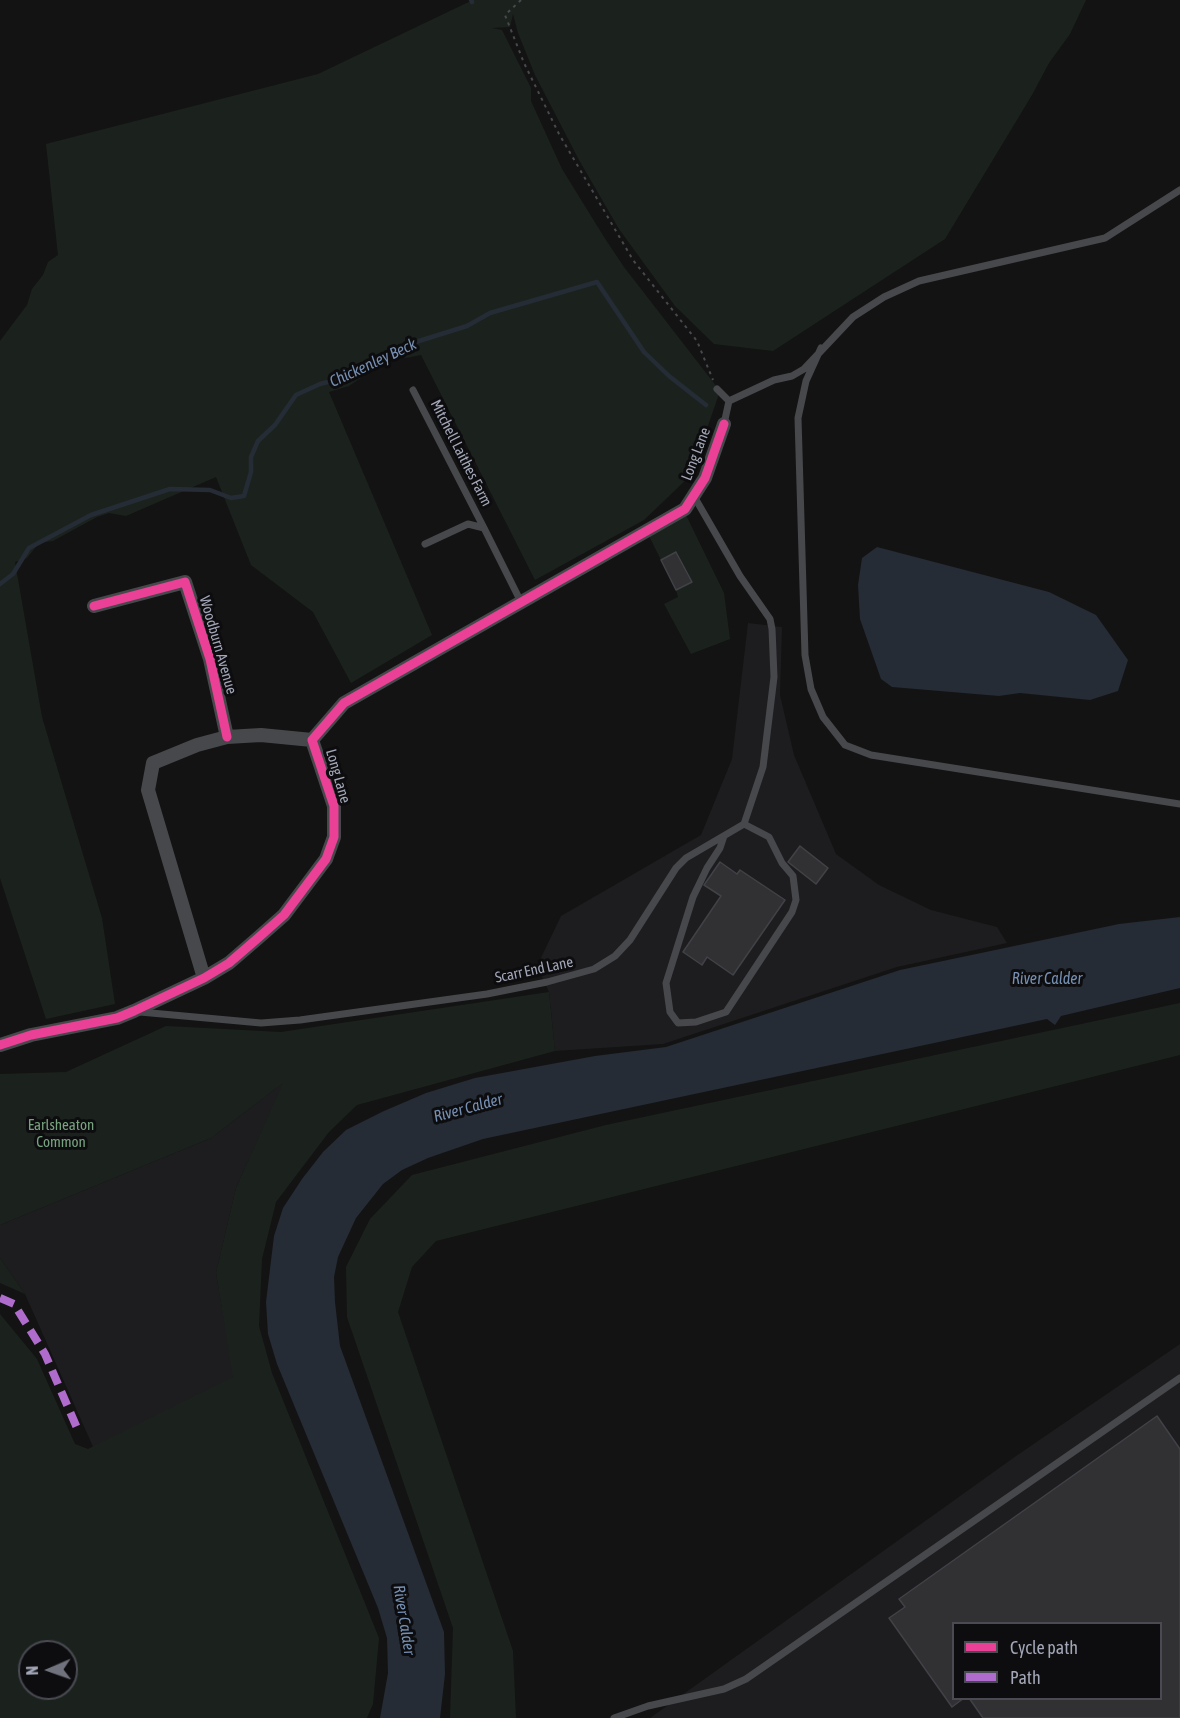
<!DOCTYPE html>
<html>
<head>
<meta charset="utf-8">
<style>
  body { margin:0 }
  #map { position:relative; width:1180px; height:1718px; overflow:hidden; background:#131313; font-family:"Asap Condensed",sans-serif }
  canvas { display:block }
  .legend { position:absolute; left:952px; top:1622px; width:210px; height:78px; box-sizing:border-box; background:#0d0d0f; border:2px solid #494a52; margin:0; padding:8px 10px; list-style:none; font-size:18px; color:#a2a6b6 }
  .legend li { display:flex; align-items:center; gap:12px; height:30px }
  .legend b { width:30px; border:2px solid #494a52 }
  .north { position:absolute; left:18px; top:1640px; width:60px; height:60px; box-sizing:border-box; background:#0d0d0f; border:2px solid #494a52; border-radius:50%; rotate:268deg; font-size:16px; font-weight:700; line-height:24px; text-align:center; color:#a2a6b6 }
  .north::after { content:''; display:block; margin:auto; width:21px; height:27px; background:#70737d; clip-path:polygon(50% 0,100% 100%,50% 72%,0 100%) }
</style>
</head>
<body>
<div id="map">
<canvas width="1180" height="1718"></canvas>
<ul class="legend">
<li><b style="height:8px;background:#ea4096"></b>Cycle path</li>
<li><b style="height:8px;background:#b06ccc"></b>Path</li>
</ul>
<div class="north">N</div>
</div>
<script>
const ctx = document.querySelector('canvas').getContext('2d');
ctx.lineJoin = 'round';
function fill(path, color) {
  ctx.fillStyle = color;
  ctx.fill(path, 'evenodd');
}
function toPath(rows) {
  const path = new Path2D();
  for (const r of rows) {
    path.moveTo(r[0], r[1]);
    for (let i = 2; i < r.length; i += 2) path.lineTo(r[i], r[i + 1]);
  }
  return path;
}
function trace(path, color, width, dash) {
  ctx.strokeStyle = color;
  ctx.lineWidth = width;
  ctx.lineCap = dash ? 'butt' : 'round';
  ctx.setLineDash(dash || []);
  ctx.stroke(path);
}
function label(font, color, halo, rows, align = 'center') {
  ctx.font = font + ' "Asap Condensed",sans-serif';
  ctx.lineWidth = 6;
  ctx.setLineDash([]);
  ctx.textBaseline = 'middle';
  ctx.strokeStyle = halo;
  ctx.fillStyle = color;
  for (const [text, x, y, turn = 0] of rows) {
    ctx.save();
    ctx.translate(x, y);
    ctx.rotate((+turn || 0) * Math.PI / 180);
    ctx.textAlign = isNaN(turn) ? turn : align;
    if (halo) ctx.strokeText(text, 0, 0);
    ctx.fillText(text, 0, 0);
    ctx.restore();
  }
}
const built = toPath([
  [748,623,782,627,780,695,794,755,836,854,879,885,931,910,997,927,1007,943,897,967,663,1044,555,1051,549,992,537,966,561,916,701,835,732,759],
  [284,1082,236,1188,216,1273,234,1377,94,1449,25,1294,0,1258,0,1225,211,1138],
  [1180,1344,1180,1718,650,1718,1016,1456],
  [954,1624,1160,1624,1160,1698,954,1698]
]);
const green = toPath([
  [473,0,1086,0,1070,34,1049,63,1032,95,945,239,773,351,714,344,675,306,619,229,579,160,535,75,518,33,513,14,510,27,492,28,502,30,531,88,531,101,562,169,604,237,624,267,720,391,691,475,644,520,535,580,421,355,406,358,396,354,349,386,329,392,432,635,351,683,313,612,251,565,216,477,126,516,109,513,97,517,53,541,39,543,27,558,15,562,42,717,102,918,115,1004,46,1019,0,878,0,341,27,305,32,289,43,275,48,262,58,255,46,144,318,74],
  [686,515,724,593,730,639,691,654,664,604,678,597,676,590,692,581,677,552,661,560,648,534],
  [549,992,555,1051,357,1105,329,1132,276,1202,262,1259,259,1326,272,1373,379,1638,373,1704,367,1718,0,1718,0,1314,37,1359,75,1444,88,1449,233,1377,216,1273,236,1188,283,1083,211,1138,0,1225,0,1074,66,1072,166,1026,281,1032],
  [30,1652,66,1652,66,1688,30,1688],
  [1180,1003,1180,1055,436,1241,412,1267,398,1312,513,1651,516,1718,450,1718,453,1628,347,1317,346,1267,370,1219,412,1175,606,1125],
  [0,1258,25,1294,0,1283]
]);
const water = toPath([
  [877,547,1049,592,1096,615,1128,660,1118,691,1090,700,1020,693,999,696,892,687,881,679,860,619,858,585,862,558],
  [1180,917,1180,988,1061,1016,1055,1025,1047,1019,483,1139,428,1158,402,1170,383,1184,356,1218,338,1257,334,1277,335,1302,340,1346,444,1632,445,1674,440,1718,380,1718,388,1673,387,1638,378,1608,277,1364,268,1334,266,1302,274,1236,283,1208,302,1179,323,1152,346,1130,384,1111,426,1093,475,1078,595,1056,666,1047,900,970,1119,924]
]);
const stream = toPath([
  [471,0,472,2],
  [0,584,13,574,29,548,91,515,170,489,210,490,231,498,244,496,251,472,251,457,258,441,275,425,296,395,320,384,351,376,369,368,403,346,467,326,490,313,597,282,644,352,669,376,706,405]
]);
const building = toPath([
  [676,552,692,582,676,590,661,560,676,552],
  [800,846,828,868,816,884,788,862,800,846],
  [720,862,737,874,740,870,785,900,733,975,707,957,702,965,683,952,721,896,704,885,720,862],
  [1157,1416,1180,1449,1180,1718,983,1718,969,1698,1160,1698,1160,1624,954,1624,954,1698,964,1698,952,1707,889,1618,905,1607,899,1599,1157,1416]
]);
const path = toPath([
  [521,0,505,15,524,63,559,134,633,260,697,341,713,380]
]);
const lane = toPath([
  [821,348,806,381,798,418,805,655,811,689,823,717,845,745,871,755,1180,804],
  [717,389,729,401,724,424],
  [413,390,484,528],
  [729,401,774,380,792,376,804,369,853,317,884,297,919,281,1105,238,1180,190],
  [425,544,468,524,484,528,521,602],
  [724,836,720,848,707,868,693,897,666,983,670,1012,678,1023,696,1022,726,1012,792,912,796,900,793,876,782,863,769,837,744,824],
  [140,1012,261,1023,300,1020,487,994,547,982,594,969,615,956,630,940,676,868,686,858,744,824,763,767,774,677,772,629,770,619,740,576,695,498],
  [614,1718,648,1706,724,1689,746,1679,1180,1378]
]);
const street = toPath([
  [94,606,185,582,210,659,227,737],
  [204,978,148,790,153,763,197,745,227,737,261,735,312,740],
  [0,1045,31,1035,117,1018,134,1011,204,978,229,963,258,938,284,915,326,859,334,837,334,806,312,740,344,703,685,509,705,478,724,424]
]);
const quiet = toPath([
  [0,1298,14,1304,45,1354,77,1428]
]);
const cycleway = toPath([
  [94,606,185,582,210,659,227,737],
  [0,1045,31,1035,117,1018,134,1011,204,978,229,963,258,938,284,915,326,859,334,837,334,806,312,740,344,703,685,509,705,478,724,424]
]);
const streetNames = [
  ["Mitchell Laithes Farm",461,453,63],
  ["Long Lane",696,454,-69],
  ["Woodburn Avenue",218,645,74],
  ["Long Lane",338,776,74],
  ["Scarr End Lane",534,970,-12]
];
const parkNames = [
  ["Earlsheaton",61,1125],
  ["Common",61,1142]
];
const waterNames = [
  ["Chickenley Beck",373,363,-25],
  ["River Calder",1047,979],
  ["River Calder",468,1108,-15],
  ["River Calder",404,1620,81]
];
fill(built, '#1d1d1f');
fill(green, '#1b221d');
fill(water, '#252c35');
trace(stream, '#252c35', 4.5);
fill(building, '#313133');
trace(building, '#414247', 1.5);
trace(path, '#48494e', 2, [3, 4.5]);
trace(lane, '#47484c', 7);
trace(street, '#47484c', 14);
trace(quiet, '#b06ccc', 8, [15, 8]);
trace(cycleway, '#ea4096', 9);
label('15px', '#a2a6b6', '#0d0d0f', streetNames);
label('15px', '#77a37f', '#0d0d0f', parkNames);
label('italic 16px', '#7690b4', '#0d0d0f', waterNames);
</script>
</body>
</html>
